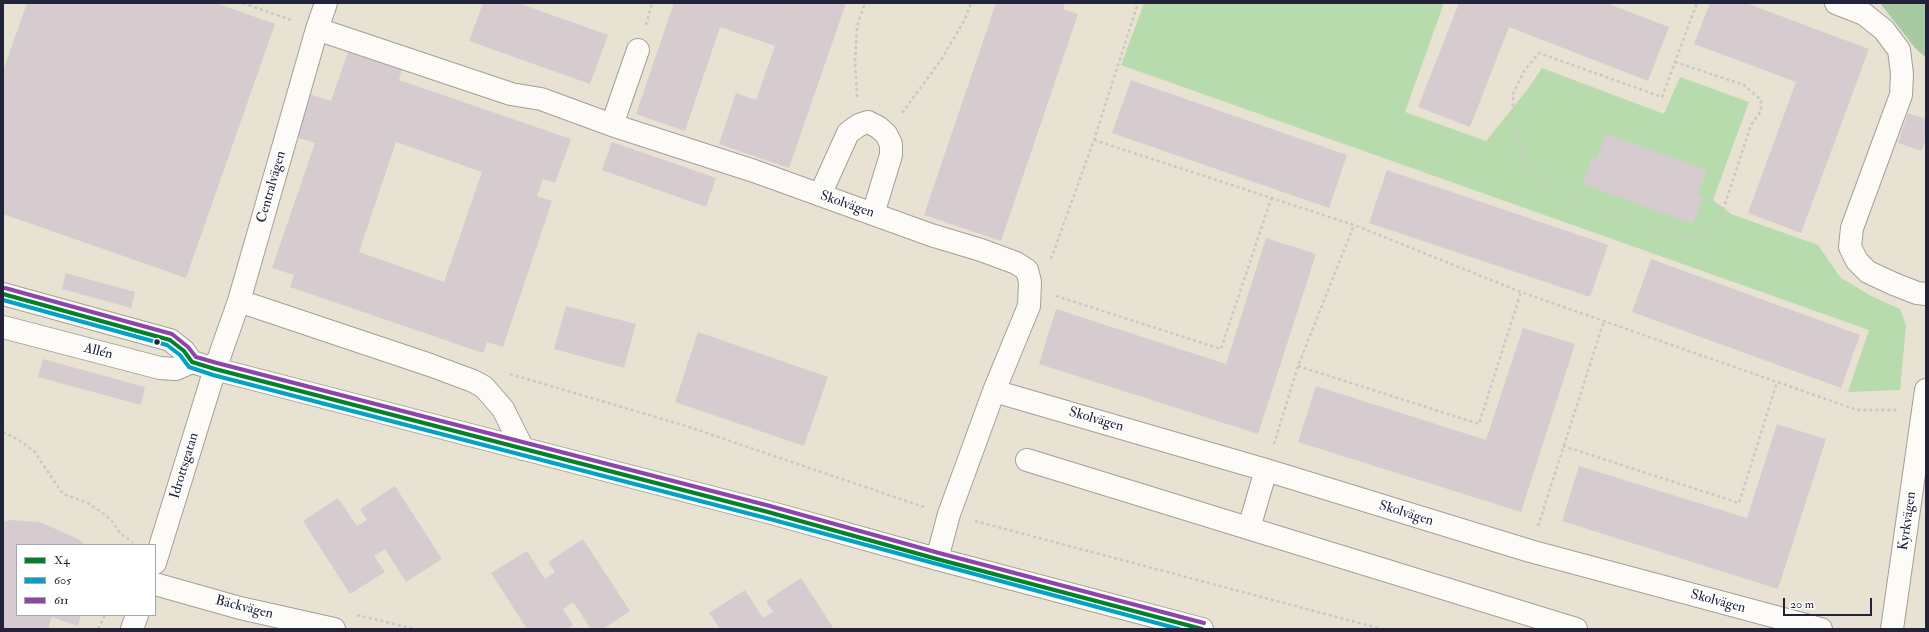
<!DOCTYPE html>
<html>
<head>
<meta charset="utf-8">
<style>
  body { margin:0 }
  #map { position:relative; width:1929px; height:632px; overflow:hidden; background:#e8e2d2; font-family:"IM FELL Double Pica",serif }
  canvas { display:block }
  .frame { position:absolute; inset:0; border:4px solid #22223b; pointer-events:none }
  .legend { position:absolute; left:16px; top:544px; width:140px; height:72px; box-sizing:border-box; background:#fff; border:1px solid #a7a7b1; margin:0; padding:5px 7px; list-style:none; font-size:12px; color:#22223b }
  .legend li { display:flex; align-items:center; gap:8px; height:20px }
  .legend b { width:20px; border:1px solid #a7a7b1 }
  .scale { position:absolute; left:1783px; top:598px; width:89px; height:18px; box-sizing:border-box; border:2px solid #22223b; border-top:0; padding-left:5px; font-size:12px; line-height:14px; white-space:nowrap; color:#22223b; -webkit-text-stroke:3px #fff; paint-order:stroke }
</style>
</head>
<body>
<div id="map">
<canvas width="1929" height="632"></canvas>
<div class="frame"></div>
<ul class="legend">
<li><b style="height:5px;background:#008228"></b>X4</li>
<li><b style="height:5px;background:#02a2c7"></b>605</li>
<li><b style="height:5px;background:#8e44ad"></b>611</li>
</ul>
<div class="scale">20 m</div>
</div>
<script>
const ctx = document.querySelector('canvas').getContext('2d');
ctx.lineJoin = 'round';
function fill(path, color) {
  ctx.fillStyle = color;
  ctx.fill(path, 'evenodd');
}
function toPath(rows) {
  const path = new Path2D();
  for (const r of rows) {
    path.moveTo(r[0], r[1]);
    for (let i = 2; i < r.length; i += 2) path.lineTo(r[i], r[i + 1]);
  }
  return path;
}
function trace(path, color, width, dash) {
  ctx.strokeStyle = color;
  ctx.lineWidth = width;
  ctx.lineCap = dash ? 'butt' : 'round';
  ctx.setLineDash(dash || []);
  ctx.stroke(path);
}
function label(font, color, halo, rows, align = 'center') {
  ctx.font = font + ' "IM FELL Double Pica",serif';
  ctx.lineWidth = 3;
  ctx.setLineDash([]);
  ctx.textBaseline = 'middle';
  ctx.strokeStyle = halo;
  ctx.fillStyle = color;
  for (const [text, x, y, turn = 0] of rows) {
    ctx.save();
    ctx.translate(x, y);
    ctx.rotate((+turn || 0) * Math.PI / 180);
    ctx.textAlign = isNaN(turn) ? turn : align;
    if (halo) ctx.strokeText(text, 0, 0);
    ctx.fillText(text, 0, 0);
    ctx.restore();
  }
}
const green = toPath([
  [1144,3,1444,3,1405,112,1486,141,1527,90,1542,68,1664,114,1680,77,1749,102,1713,200,1731,214,1818,245,1840,277,1871,296,1900,309,1906,326,1900,390,1848,392,1869,330,1121,65]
]);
const forest = toPath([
  [1880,3,1926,3,1926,58,1915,48]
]);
const building = toPath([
  [27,3,216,3,275,24,186,278,3,214,3,71],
  [483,3,518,3,608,35,590,84,469,41],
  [674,3,781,3,787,5,788,3,846,3,789,168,719,144,736,93,756,100,775,46,720,27,685,131,636,114],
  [996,3,1065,3,1063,9,1078,14,1001,241,924,215],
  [1459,3,1606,3,1669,27,1648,81,1509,27,1470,127,1418,107],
  [1710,3,1746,3,1869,49,1801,233,1748,213,1796,82,1694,44],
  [348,52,402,70,399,80,571,139,555,183,543,179,537,196,552,201,503,347,487,342,483,353,290,287,294,275,272,268,315,143,296,137,310,94,331,101],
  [396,142,482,172,444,282,359,252],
  [1131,80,1347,155,1329,208,1112,133],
  [1908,113,1926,119,1926,139,1922,151,1898,143],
  [1606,134,1707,170,1697,196,1703,198,1693,224,1583,184,1592,158,1597,159],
  [612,142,716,178,706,207,602,170],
  [1387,170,1608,245,1590,297,1369,223],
  [1266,238,1316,254,1258,434,1039,364,1056,309,1226,364],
  [1651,259,1860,335,1841,388,1632,312],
  [66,273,135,292,131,308,62,289],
  [566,306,636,324,624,368,554,349],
  [1523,328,1575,344,1521,512,1298,442,1316,386,1486,440],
  [698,332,828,377,804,446,675,402],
  [43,359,145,387,141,405,38,377],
  [1777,424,1826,439,1778,589,1562,521,1579,466,1747,518],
  [395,486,442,559,406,582,385,549,374,556,385,572,350,594,303,521,338,498,357,526,367,520,360,509],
  [10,520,40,522,78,539,85,545,17,545,17,615,81,615,78,626,52,617,48,629,3,629,3,522],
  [583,539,630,611,603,629,591,629,573,602,563,609,573,625,567,629,527,629,491,573,527,551,545,579,555,572,548,562],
  [801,578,834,629,720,629,709,613,745,590,763,618,773,612,766,601]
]);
const path = toPath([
  [243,3,291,20],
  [646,25,652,3],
  [1675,62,1744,85,1761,100,1761,111,1751,125,1719,222,1705,236,1694,241,1651,228,1581,204,1546,184,1523,155,1513,124,1513,94,1524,71,1539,53,1662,97,1675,62,1697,3],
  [857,97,855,62,857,26,865,3],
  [902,113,941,60,965,19,971,3],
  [1094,140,1354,225,1521,292,1857,410,1897,410],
  [1051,259,1094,140,1138,3],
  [1056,296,1221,349,1271,199],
  [1298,366,1479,424,1521,292],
  [510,374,686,426,924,507],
  [3,432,17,439,34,451,63,494,88,503,100,511,111,520,120,533,133,543],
  [1274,444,1298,366,1354,225],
  [1563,446,1739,503,1777,382],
  [975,521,1382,629],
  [1538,526,1604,321],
  [357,615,415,629],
  [98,629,105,615]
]);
const minor = toPath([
  [1836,3,1864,14,1884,30,1899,50,1902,74,1901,95,1852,228,1850,247,1857,261,1868,272,1894,284,1917,293,1926,294],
  [317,29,511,94,541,99,612,125,638,50],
  [612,125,754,171,931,235,981,250,1016,263,1027,270,1030,282,1029,306,994,391,949,514,937,559],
  [820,195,848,133,859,125,868,122,878,127,886,134,891,144,891,155,873,214],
  [3,294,170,340,184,351,192,362,215,369,768,512,937,559,1202,629],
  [239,301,430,365,473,381,484,387,503,409,523,449],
  [3,327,160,368,176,369,192,362],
  [994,391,1266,470,1530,551,1821,629],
  [1027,460,1576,629],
  [1249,528,1266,470],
  [155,563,215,369,239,301,317,29,326,3],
  [155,584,240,608,334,629],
  [132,629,137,615],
  [1892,629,1926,390]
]);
const bus1 = toPath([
  [3,294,170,340,184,351,192,362,215,369,768,512,937,559,1202,629]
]);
const bus2 = toPath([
  [3,300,167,345,180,355,189,367,213,375,766,518,1179,629]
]);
const bus3 = toPath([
  [5,288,172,334,188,347,196,357,217,363,770,506,939,553,1204,623]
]);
const markers = [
  [157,342,3.5,"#22223b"]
];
const streetNames = [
  ["Centralvägen",272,187,-74],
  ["Skolvägen",847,205,19],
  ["Allén",98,352,14],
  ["Skolvägen",1096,420,16],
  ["Idrottsgatan",185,466,-73],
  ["Skolvägen",1406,514,17],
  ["Kyrkvägen",1908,521,-82],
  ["Skolvägen",1718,602,15],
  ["Bäckvägen",244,608,14]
];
fill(green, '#b8dbad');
fill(forest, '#a8caa2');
fill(building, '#d6ccd0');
trace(minor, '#a39f99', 24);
trace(path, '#c9c8c6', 2.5, [3, 3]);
trace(minor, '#fcfbf8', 22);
trace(bus1, '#008228', 4);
trace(bus2, '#02a2c7', 4);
trace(bus3, '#8e44ad', 4);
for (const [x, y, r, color] of markers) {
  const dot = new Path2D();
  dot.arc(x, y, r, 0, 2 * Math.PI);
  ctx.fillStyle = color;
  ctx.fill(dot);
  trace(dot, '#fff', 1.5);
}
label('14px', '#22223b', '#fff', streetNames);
</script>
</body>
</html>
